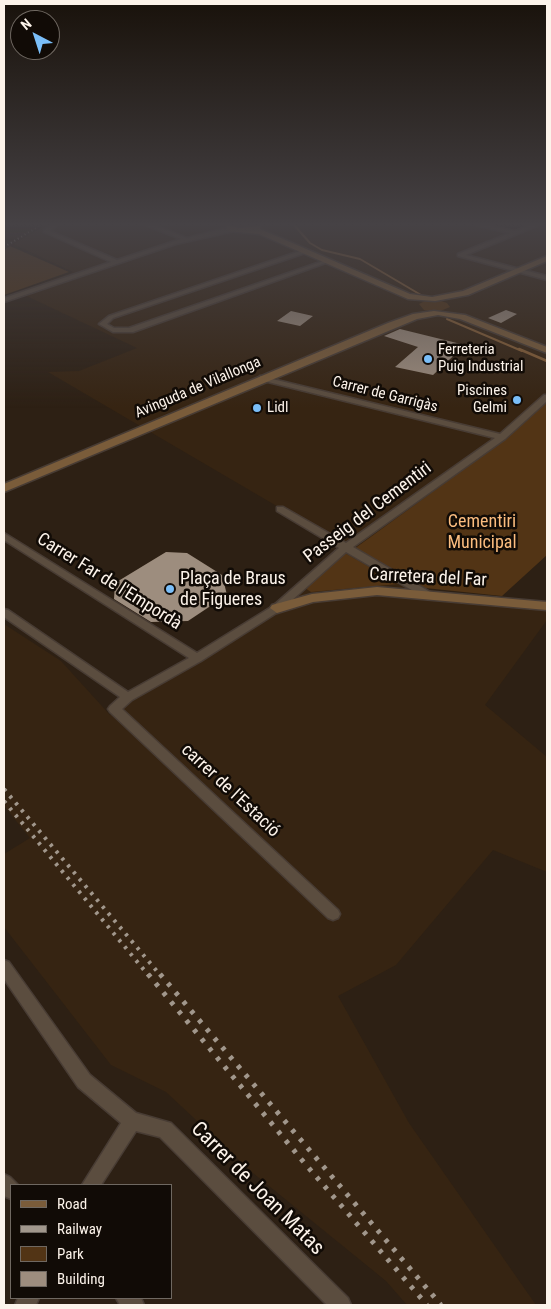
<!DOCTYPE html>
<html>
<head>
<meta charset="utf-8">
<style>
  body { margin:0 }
  #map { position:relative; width:551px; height:1309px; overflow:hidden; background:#2d2014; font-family:"Roboto Condensed",sans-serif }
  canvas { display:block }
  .frame { position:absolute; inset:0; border:5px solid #fcf3ea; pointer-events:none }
  .legend { position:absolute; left:10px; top:1184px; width:162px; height:115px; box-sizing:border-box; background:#110b06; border:1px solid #6f6861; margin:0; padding:6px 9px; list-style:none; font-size:15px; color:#fcf3ea }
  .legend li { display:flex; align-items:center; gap:10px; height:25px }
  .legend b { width:25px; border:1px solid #6f6861 }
  .north { position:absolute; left:10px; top:10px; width:50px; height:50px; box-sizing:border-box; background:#110b06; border:1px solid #6f6861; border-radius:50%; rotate:320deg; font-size:14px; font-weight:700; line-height:20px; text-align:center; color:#fcf3ea }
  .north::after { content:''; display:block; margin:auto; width:18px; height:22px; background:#7abef8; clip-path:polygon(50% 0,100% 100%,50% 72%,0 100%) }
</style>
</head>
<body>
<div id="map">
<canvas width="551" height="1309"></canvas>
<div class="frame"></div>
<ul class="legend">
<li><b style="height:6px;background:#7a5c3a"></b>Road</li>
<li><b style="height:6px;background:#a1978c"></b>Railway</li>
<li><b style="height:14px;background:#523415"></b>Park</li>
<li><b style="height:14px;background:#9d8d7e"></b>Building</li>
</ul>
<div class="north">N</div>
</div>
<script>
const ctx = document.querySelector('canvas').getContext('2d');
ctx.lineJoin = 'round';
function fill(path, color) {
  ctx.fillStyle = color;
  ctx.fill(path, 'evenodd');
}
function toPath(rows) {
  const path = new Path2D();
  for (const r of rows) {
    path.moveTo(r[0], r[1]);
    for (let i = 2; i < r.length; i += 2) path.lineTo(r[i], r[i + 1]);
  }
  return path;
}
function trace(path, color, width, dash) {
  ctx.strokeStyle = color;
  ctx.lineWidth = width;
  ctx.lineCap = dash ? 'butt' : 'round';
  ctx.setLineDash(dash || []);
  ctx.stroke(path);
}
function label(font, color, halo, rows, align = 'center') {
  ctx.font = font + ' "Roboto Condensed",sans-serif';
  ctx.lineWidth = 5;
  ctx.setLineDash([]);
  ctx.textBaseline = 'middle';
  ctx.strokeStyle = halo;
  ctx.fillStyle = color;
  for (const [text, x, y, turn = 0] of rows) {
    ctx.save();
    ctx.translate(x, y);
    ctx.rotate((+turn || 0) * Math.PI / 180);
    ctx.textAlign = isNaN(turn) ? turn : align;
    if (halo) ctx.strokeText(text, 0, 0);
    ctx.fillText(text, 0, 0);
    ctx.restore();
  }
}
const built = toPath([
  [46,225,478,225,516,233,535,225,547,225,547,402,508,437,354,549,440,600,547,611,547,620,485,705,547,757,547,872,493,850,396,965,338,996,409,1123,536,1305,407,1305,386,1281,253,1173,166,1092,111,1065,4,927,4,854,30,838,4,806,4,624,61,661,110,715,275,613,350,549,48,372,79,371,137,348,18,292,73,272,13,244]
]);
const green = toPath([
  [10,246,69,272,4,295,4,250],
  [427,300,441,301,447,303,450,307,438,312,424,310,419,304],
  [547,402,547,555,502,596,425,588,354,549,508,437],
  [345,553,399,584,311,592,305,588]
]);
const streamFar1 = toPath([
  [294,225,310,243,322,250,360,259,421,295],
  [447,319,522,351]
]);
const stream = toPath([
  [519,349,547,361]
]);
const building = toPath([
  [506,310,517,314,501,323,488,318],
  [291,311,313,316,300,326,277,321],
  [400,329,465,345,433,375,395,367,418,347,384,336],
  [166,552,187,553,222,575,227,595,188,621,151,622,114,599,115,583]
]);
const street = toPath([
  [51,225,58,225,50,231,117,260,181,239,145,225,154,225,187,238,222,229,236,228,239,230,176,244,4,302,4,298,111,262,44,232,44,230,51,225],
  [475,225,487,225,515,231,530,225,539,225,466,255,547,276,547,280,458,256,458,254,510,233,475,225],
  [306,249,308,250,308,252,113,318,107,324,114,328,129,328,326,260,331,261,133,332,113,332,99,324,109,316,306,249],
  [260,376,500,434,544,395,547,395,547,401,505,439,353,547,430,592,431,594,430,596,422,596,346,552,281,610,201,661,132,700,122,709,338,910,340,914,338,918,333,920,328,918,110,712,108,709,110,706,120,697,4,617,4,609,8,610,128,692,189,658,4,540,4,533,197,653,273,606,339,548,277,511,277,507,283,507,346,543,495,438,260,380,260,376],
  [4,960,9,962,90,1075,136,1113,171,1123,348,1298,351,1305,327,1305,160,1137,136,1131,101,1185,82,1185,121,1123,78,1087,4,979,4,960],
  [4,1174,10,1177,18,1185,11,1185,11,1199,4,1196,4,1174],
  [18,1298,39,1298,36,1305,15,1305,18,1298],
  [116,1298,141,1298,144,1305,120,1305,116,1298]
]);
const secondary = toPath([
  [225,225,240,228,260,226,260,229,410,294,432,297,463,291,547,256,547,261,468,295,435,301,408,299,259,234,229,231,225,225],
  [434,311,465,315,547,347,547,353,460,319,438,315,417,319,4,492,4,484,388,323,413,314,434,311],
  [377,587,547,602,547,610,377,595,313,602,277,613,270,608,272,605,312,594,377,587]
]);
const railFar2 = toPath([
  [4,247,41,225]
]);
const railFar1 = toPath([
  [4,789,161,976],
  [4,801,149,976]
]);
const rail = toPath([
  [148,974,301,1159,427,1305],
  [160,974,441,1305]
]);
const markers = [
  [428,359,5,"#7abef8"],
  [517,400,5,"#7abef8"],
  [257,408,5,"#7abef8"],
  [170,589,5,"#7abef8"]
];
const farPoinames = [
  ["Ferreteria",438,350],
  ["Puig Industrial",438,367],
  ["Piscines",507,391,"right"],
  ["Gelmi",507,408,"right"],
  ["Lidl",267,408]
];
const farStreetnames = [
  ["Avinguda de Vilallonga",198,388,-23],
  ["Carrer de Garrigàs",385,395,14]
];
const streetNames = [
  ["Passeig del Cementiri",368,513,-37],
  ["Carretera del Far",428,578,3],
  ["Carrer Far de l'Empordà",109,582,32],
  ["carrer de l'Estació",230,791,43]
];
const parkNames = [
  ["Cementiri",482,522],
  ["Municipal",482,543]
];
const poiNames = [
  ["Plaça de Braus",180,579],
  ["de Figueres",180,600]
];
const nearStreetnames = [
  ["Carrer de Joan Matas",257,1189,45]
];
fill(built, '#362412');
fill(green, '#523415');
trace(streamFar1, '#875f36', 2);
trace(stream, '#875f36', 2.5);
fill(building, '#9d8d7e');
trace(street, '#483c34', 3);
trace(secondary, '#483c34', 3);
fill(street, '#5b4d3f');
fill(secondary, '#7a5c3a');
trace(railFar2, '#a1978c', 2, [1, 3]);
trace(railFar1, '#a1978c', 4, [3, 6]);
trace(rail, '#a1978c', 5, [4, 8]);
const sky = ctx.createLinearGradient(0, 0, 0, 408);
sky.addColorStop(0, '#19120b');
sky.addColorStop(0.55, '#464245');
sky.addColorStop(1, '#46424500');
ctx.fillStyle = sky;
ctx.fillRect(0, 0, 551, 408);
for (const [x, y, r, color] of markers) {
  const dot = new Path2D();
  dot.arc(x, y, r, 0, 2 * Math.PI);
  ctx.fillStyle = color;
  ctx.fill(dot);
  trace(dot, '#110b06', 2);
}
label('15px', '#fcf3ea', '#110b06', farPoinames, 'left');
label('15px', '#fcf3ea', '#110b06', farStreetnames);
label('18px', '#fcf3ea', '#110b06', streetNames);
label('18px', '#fcbd7f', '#110b06', parkNames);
label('18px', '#fcf3ea', '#110b06', poiNames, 'left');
label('21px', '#fcf3ea', '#110b06', nearStreetnames);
</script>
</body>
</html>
